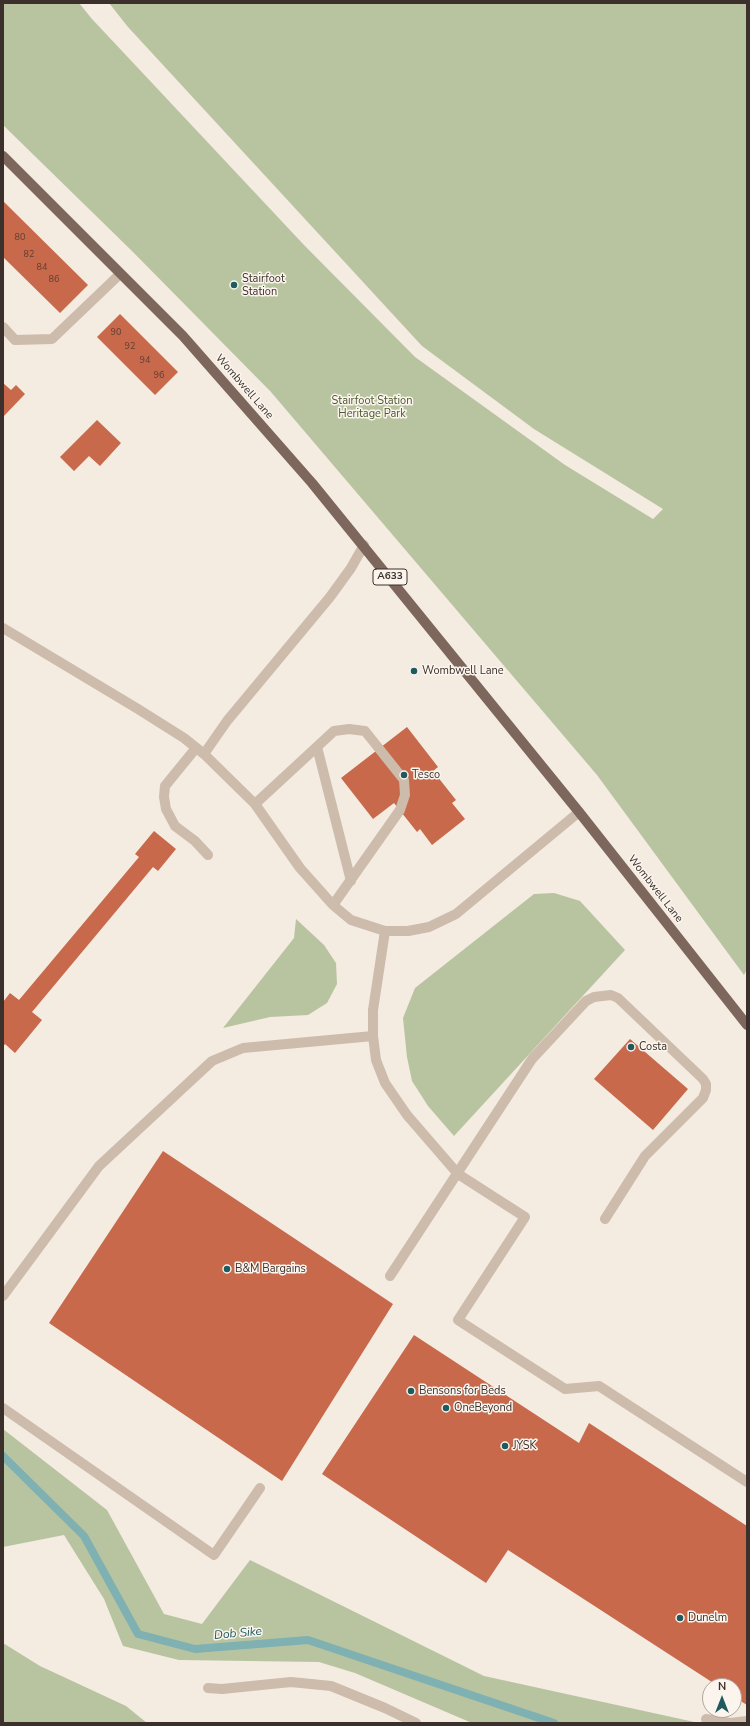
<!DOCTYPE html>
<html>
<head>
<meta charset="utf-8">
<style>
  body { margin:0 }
  #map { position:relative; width:750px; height:1726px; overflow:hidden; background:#f4ebe1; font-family:"Nunito Sans",sans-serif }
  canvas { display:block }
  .frame { position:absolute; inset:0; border:4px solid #3b302b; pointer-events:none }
  .north { position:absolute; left:702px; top:1678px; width:40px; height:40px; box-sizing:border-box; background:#fbf5ee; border:1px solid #aea6a0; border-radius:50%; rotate:0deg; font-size:11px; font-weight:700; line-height:16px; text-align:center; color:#3b302b }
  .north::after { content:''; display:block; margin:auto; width:14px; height:18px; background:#1f5a5e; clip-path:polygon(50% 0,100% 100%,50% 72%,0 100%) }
</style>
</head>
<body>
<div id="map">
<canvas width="750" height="1726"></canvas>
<div class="frame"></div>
<div class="north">N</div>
</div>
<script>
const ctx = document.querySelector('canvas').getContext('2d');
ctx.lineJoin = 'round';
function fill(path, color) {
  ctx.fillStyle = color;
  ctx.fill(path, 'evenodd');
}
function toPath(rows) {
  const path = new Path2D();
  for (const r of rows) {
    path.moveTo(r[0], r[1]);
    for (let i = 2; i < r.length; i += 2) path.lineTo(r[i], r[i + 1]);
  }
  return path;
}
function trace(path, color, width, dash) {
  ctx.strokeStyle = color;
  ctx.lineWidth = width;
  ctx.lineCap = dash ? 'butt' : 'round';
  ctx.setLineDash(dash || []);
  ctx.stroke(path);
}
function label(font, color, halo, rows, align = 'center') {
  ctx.font = font + ' "Nunito Sans",sans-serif';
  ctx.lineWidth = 3;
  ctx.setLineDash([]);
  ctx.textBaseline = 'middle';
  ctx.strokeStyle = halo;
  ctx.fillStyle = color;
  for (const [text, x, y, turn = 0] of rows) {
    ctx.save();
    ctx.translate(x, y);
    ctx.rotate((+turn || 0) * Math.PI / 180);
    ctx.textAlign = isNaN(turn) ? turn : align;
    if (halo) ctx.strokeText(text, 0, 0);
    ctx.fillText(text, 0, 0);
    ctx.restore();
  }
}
const green = toPath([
  [3,3,79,3,92,19,304,245,415,357,565,465,653,519,663,509,534,429,422,346,128,27,109,3,747,3,747,969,744,975,597,775,271,392,133,252,3,125],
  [554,893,580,901,625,950,454,1136,428,1106,412,1081,407,1057,403,1018,415,988,534,894],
  [296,919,324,945,336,963,337,984,327,1003,308,1015,270,1017,223,1028,294,938],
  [3,1429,107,1510,164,1614,202,1624,250,1560,484,1676,699,1723,472,1723,355,1673,319,1662,179,1660,123,1646,104,1599,64,1535,3,1547],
  [3,1643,40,1666,126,1706,147,1723,3,1723]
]);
const stream = toPath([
  [3,1456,84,1536,138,1634,195,1649,308,1640,554,1723]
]);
const building = toPath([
  [3,201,88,285,60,313,3,257],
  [120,314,178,372,155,395,97,337],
  [3,383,11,390,16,385,25,394,3,417],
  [97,420,121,443,100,466,89,456,74,471,60,457],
  [407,727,438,767,433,771,456,800,452,803,465,819,432,845,420,829,417,832,394,803,373,819,341,778],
  [154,831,176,849,158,871,153,867,32,1012,42,1020,15,1053,5,1044,3,1047,3,1002,10,993,19,1000,139,857,135,854],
  [630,1039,688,1089,653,1130,594,1079],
  [163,1151,393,1304,282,1481,49,1323],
  [414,1335,579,1443,589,1423,747,1526,747,1705,734,1697,734,1686,718,1686,508,1550,486,1583,322,1474]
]);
const lane = toPath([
  [3,327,15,340,52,339,120,274],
  [3,628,138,709,184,738,204,754,255,804,300,868,333,905,351,920,385,931,408,931,429,927,456,914,579,812],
  [317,747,351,881],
  [196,748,165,786,164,797,166,809,175,826,195,841,208,855],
  [204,754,227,721,330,597,351,568,364,545],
  [255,804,334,731,349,729,365,731,404,780,405,795,400,810,333,905],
  [385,931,373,1010,373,1036,376,1060,385,1083,407,1115,458,1174,525,1217,458,1320,565,1389,599,1386,747,1482],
  [390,1276,532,1059,586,1001,594,997,611,995,618,998,703,1079,706,1084,706,1090,703,1098,645,1156,605,1219],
  [3,1296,99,1166,212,1061,243,1048,373,1036],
  [3,1408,214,1555,260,1488],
  [706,1719,730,1723,747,1721]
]);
const street = toPath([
  [208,1688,222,1689,291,1682,331,1686,385,1708,416,1723]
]);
const primary = toPath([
  [3,156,183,336,312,483,579,812,747,1025]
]);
const markers = [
  [234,285,4,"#1f5a5e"],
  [414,671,4,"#1f5a5e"],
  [404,775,4,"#1f5a5e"],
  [631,1047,4,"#1f5a5e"],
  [227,1269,4,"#1f5a5e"],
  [411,1391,4,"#1f5a5e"],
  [446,1408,4,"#1f5a5e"],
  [505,1446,4,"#1f5a5e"],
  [680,1618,4,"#1f5a5e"]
];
const numberNames = [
  ["80",20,238],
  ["82",29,255],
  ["84",42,268],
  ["86",54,280],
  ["90",116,333],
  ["92",130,347],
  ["94",145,361],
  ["96",159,376]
];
const shields = [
  [390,577,34]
];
const shieldNames = [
  ["A633",390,577]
];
const poiNames = [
  ["Stairfoot",242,279],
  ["Station",242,292],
  ["Wombwell Lane",422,671],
  ["Tesco",412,775],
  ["Costa",639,1047],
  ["B&M Bargains",235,1269],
  ["Bensons for Beds",419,1391],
  ["OneBeyond",454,1408],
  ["JYSK",513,1446],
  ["Dunelm",688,1618]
];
const streetNames = [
  ["Wombwell Lane",244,387,49],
  ["Wombwell Lane",655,889,52]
];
const parkNames = [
  ["Stairfoot Station",372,401],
  ["Heritage Park",372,414]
];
const waterNames = [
  ["Dob Sike",238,1634,-5]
];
fill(green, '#b8c4a0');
trace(stream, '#7fb0b2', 8);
fill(building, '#c8694b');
trace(lane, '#cdbbac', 10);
trace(street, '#cdbbac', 10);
trace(primary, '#7d675c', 10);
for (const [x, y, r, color] of markers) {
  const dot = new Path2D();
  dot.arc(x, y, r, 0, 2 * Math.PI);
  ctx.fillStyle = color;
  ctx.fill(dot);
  trace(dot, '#fbf5ee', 1.5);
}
label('9px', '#5e3e33', null, numberNames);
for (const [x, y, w] of shields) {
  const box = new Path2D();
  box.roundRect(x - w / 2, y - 8, w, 16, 3);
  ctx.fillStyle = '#fbf5ee';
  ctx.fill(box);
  trace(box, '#3b302b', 1);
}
label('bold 10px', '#3b302b', null, shieldNames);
label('11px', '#3b302b', '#fbf5ee', poiNames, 'left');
label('11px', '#3b302b', '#fbf5ee', streetNames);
label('11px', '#4a5a2e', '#fbf5ee', parkNames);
label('italic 12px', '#1f5a5e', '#fbf5ee', waterNames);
</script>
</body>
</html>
